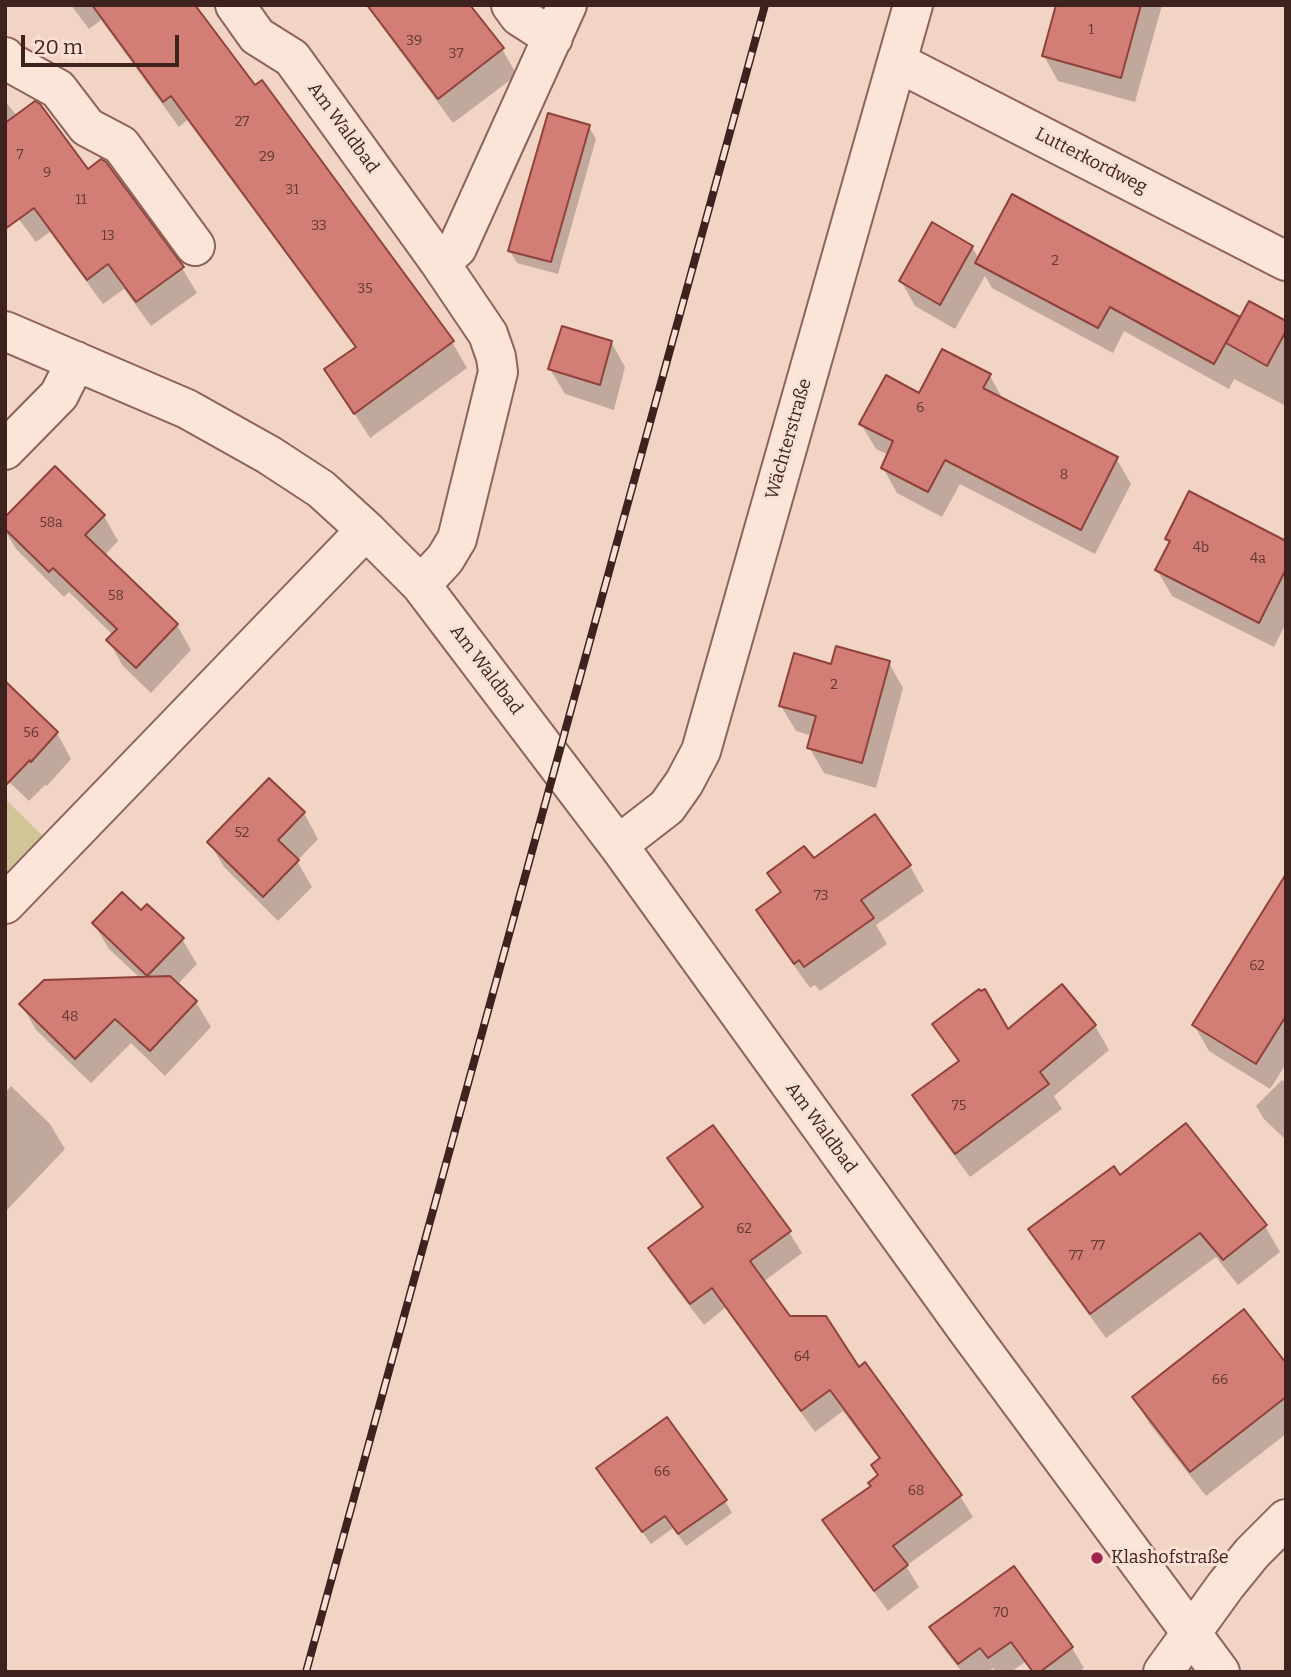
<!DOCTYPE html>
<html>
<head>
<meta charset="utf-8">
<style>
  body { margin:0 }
  #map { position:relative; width:1291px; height:1677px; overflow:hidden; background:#f1d4c4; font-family:Bitter,serif }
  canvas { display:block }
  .frame { position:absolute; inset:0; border:7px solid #3d221e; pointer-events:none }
  .scale { position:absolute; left:21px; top:35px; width:158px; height:32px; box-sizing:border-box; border:4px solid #3d221e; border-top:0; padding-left:9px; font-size:21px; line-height:24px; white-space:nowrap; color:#3d221e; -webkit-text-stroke:5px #f8e1d4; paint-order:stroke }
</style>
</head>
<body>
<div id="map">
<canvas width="1291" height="1677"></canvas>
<div class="frame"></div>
<div class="scale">20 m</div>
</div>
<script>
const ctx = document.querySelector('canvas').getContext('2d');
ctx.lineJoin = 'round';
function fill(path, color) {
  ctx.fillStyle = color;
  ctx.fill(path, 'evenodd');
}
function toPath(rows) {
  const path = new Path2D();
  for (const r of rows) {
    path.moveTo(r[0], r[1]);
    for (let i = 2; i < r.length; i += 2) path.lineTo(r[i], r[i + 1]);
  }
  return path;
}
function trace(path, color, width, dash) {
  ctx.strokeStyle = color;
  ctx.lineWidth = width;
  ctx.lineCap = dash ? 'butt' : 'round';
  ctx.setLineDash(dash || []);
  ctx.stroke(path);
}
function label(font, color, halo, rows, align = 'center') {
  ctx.font = font + ' Bitter,serif';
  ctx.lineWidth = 6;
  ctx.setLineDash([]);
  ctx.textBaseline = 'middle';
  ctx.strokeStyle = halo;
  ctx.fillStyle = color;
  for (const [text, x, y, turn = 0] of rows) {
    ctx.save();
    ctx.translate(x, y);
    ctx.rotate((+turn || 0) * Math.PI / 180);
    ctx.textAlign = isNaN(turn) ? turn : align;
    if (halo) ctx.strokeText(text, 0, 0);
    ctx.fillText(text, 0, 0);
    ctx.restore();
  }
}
const green = toPath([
  [5,799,45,838,5,880]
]);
const shadow = toPath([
  [71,5,193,5,452,342,467,368,370,438,326,369,356,349,187,120,179,127,101,20,89,29],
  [366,5,469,5,502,49,517,75,453,123],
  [1058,5,1162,5,1135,102,1058,81,1044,56],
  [5,101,17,116,88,171,182,268,197,293,151,326,124,289,103,304,50,232,36,242,5,201],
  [589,127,596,139,558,274,517,263,510,251],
  [1012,196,1241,320,1286,323,1286,406,1234,379,1229,389,1124,331,1113,353,992,288,985,276,955,329,915,306,901,281,972,247,979,259],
  [611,342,625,367,614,410,565,394,550,369],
  [990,376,1004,401,1116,458,1131,484,1095,554,960,484,942,517,897,493,883,468,889,455,876,449,861,424],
  [104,516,118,541,104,556,177,625,191,650,151,693,123,666,108,640,113,635,69,592,64,597,16,549,5,531,5,520],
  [1167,539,1286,543,1286,623,1274,647,1172,596,1157,570,1170,545],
  [889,663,903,688,876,788,824,773,809,747,812,736,796,731,781,706,832,666],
  [57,733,71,759,47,786,45,785,29,801,5,778],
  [269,780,304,813,318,839,297,861,312,887,278,921,224,867,209,842],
  [813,861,910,866,924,891,876,925,887,944,820,991,815,985,810,988,773,936,759,911,781,894,769,873],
  [1286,877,1286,1064,1270,1089,1209,1051,1194,1025],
  [141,913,182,939,197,964,177,985,196,1002,211,1027,165,1076,131,1043,91,1083,36,1030,21,1004,140,978,109,949,94,924],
  [934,1024,1008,1032,1095,1026,1109,1050,1054,1096,1062,1109,970,1177,928,1120,914,1096,959,1063],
  [1282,1080,1286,1083,1286,1140,1264,1119,1256,1106],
  [11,1086,50,1124,65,1149,5,1212,5,1093],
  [670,1158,789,1232,802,1253,763,1282,789,1318,859,1369,960,1496,973,1517,906,1566,919,1587,888,1611,837,1542,825,1521,873,1487,879,1476,880,1460,843,1411,815,1432,725,1308,704,1325,662,1270,650,1249,703,1209],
  [1120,1178,1265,1226,1280,1252,1238,1285,1216,1257,1106,1338,1045,1255,1030,1230],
  [1286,1365,1286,1434,1206,1496,1149,1423,1134,1398],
  [605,1481,725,1501,732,1513,686,1546,673,1528,651,1544],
  [931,1627,1072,1648,1084,1668,1079,1672,1032,1672,1025,1662,1011,1672,996,1672,993,1668,988,1672,962,1672,943,1648]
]);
const building = toPath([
  [92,5,195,5,255,85,262,80,454,341,354,414,324,369,356,347,171,96,163,102,92,5],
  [367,5,470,5,504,48,438,99,367,5],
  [1056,5,1141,5,1121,78,1042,56,1056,5],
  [35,101,40,104,88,169,101,159,106,162,184,267,136,302,108,264,87,280,34,208,5,229,5,123,35,101],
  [548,113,590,125,551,262,508,251,548,113],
  [1012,194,1240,317,1214,364,1110,307,1098,328,975,263,1012,194],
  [932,222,973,246,940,305,899,281,932,222],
  [1249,301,1286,321,1286,331,1267,366,1226,343,1249,301],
  [562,326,612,341,600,385,548,369,562,326],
  [942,349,991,374,983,388,1118,457,1081,530,945,460,928,492,881,468,893,441,859,424,886,375,919,393,942,349],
  [55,466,105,515,85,535,178,624,136,668,106,640,117,629,53,568,49,572,5,529,5,517,55,466],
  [1189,491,1286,541,1286,569,1259,623,1155,570,1170,541,1165,539,1189,491],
  [836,646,890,661,862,763,807,748,816,716,779,706,794,653,831,664,836,646],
  [5,681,58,732,31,762,30,760,5,786,5,681],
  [269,778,305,812,278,840,299,860,263,897,207,842,269,778],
  [875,814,911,865,861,900,874,918,804,967,799,960,794,964,756,910,781,892,767,873,804,846,814,858,875,814],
  [1286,874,1286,1016,1256,1064,1192,1025,1286,874],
  [122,892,141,910,147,904,184,938,147,976,92,923,122,892],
  [170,976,197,1001,150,1051,115,1019,75,1059,19,1004,44,980,170,976],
  [1062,984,1096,1025,1040,1072,1049,1084,955,1154,912,1095,959,1061,932,1024,979,989,981,991,985,989,1008,1029,1062,984],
  [1186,1123,1267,1225,1223,1260,1200,1233,1090,1314,1028,1229,1114,1166,1120,1175,1186,1123],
  [713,1125,791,1231,750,1261,790,1316,826,1316,859,1367,865,1362,962,1495,893,1546,908,1565,874,1591,822,1520,871,1486,868,1483,878,1475,871,1465,880,1458,830,1390,801,1411,712,1288,690,1304,648,1248,703,1207,667,1158,713,1125],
  [1244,1309,1286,1363,1286,1397,1190,1472,1132,1397,1244,1309],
  [667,1417,727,1500,678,1534,665,1516,642,1532,596,1468,667,1417],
  [1014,1566,1073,1647,1040,1672,1033,1672,1011,1642,988,1658,980,1648,958,1664,929,1627,1014,1566]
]);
const minor = toPath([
  [235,5,257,36,292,58,440,263,488,334,496,357,498,372,457,539,445,559,421,585],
  [511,5,519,16,553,38],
  [5,57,9,62,58,89,87,127,121,145,195,246],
  [897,62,1286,261],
  [440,263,457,248,567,5],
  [5,331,187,409,269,455,321,489,366,530,421,585,618,845,968,1331,1220,1672],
  [5,450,59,395,76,361],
  [618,845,667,807,684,783,701,751,913,5],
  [5,904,366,530],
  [1163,1672,1226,1585,1252,1553,1286,1519]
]);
const rail = toPath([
  [306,1672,765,5]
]);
const markers = [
  [1097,1558,7,"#a1244f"]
];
const numberNames = [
  ["1",1091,30],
  ["39",414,41],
  ["37",456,54],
  ["27",242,122],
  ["7",20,155],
  ["29",267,157],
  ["9",47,173],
  ["31",292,190],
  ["11",81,200],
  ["33",319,226],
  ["13",108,236],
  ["2",1055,261],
  ["35",365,289],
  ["6",920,408],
  ["8",1064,475],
  ["58a",51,523],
  ["4b",1201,548],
  ["4a",1258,559],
  ["58",116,596],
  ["2",834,685],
  ["56",31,733],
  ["52",242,833],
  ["73",821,896],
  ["62",1257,966],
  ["48",70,1017],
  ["75",959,1106],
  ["62",744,1229],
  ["77",1098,1246],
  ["77",1076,1256],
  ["64",802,1357],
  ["66",1220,1380],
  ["66",662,1472],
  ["68",916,1491],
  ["70",1001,1613]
];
const streetNames = [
  ["Am Waldbad",343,128,54],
  ["Lutterkordweg",1091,161,27],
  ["Wächterstraße",789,439,-74],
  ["Am Waldbad",486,670,53],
  ["Am Waldbad",821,1128,54]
];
const poiNames = [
  ["Klashofstraße",1111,1558]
];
fill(green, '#d1c497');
fill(shadow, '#0003');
fill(building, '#d27e77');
trace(building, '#8f413c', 2);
trace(minor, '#8e6359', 42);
trace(minor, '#fbe5d8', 38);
trace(rail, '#3d221e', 8);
trace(rail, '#f8e1d4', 5, [16]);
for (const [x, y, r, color] of markers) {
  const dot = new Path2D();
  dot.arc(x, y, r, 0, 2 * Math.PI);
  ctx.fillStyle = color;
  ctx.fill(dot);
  trace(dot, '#f8e1d4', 2.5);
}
label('14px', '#623934', null, numberNames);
label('18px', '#3d221e', '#f8e1d4', streetNames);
label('18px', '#3d221e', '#f8e1d4', poiNames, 'left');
</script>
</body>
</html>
